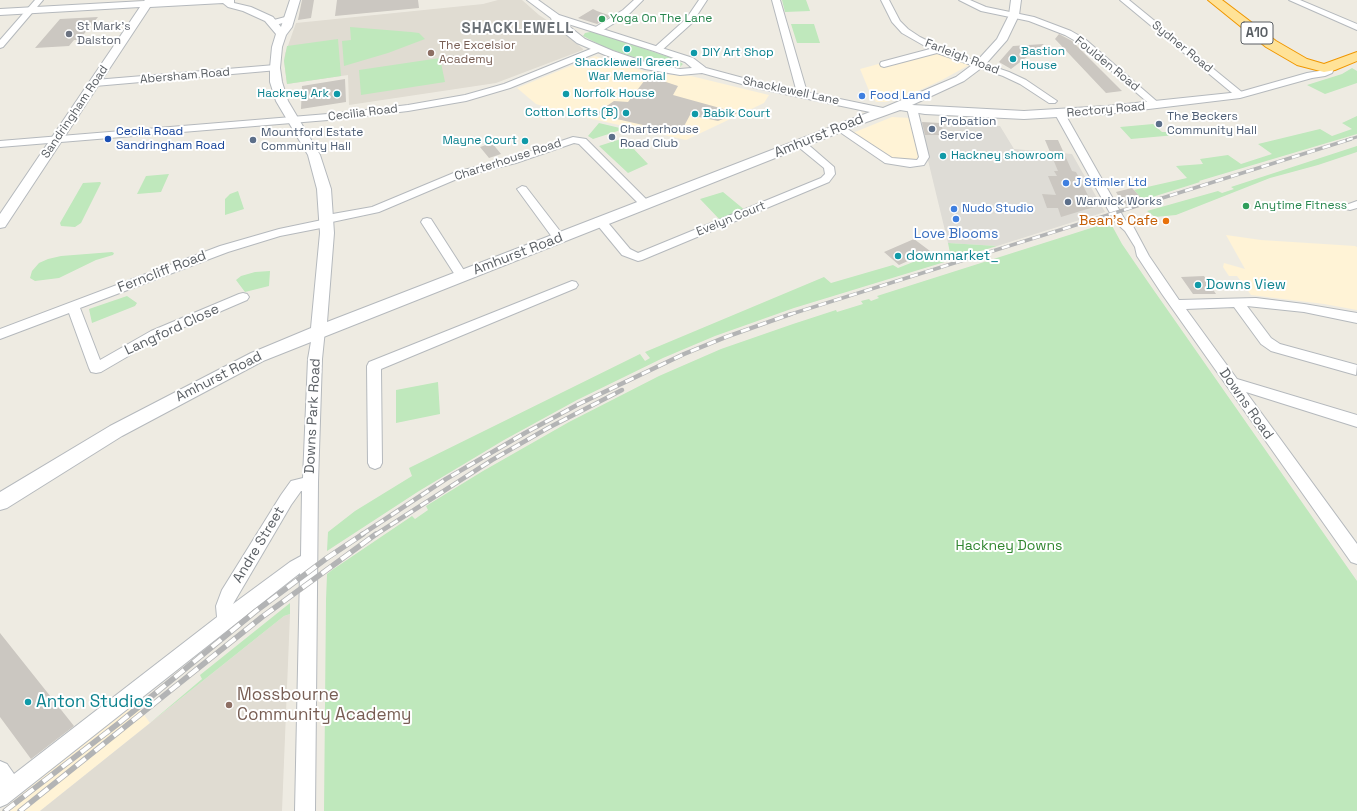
<!DOCTYPE html>
<html>
<head>
<meta charset="utf-8">
<style>
  body { margin:0 }
  canvas { display:block; background:#eeebe2 }
</style>
</head>
<body>
<canvas width="1357" height="811"></canvas>
<script>
const ctx = document.querySelector('canvas').getContext('2d');
ctx.lineJoin = 'round';
function fill(path, color) {
  ctx.fillStyle = color;
  ctx.fill(path, 'evenodd');
}
function toPath(rows) {
  const path = new Path2D();
  for (const r of rows) {
    path.moveTo(r[0], r[1]);
    for (let i = 2; i < r.length; i += 2) path.lineTo(r[i], r[i + 1]);
  }
  return path;
}
function trace(path, color, width, dash) {
  ctx.strokeStyle = color;
  ctx.lineWidth = width;
  ctx.lineCap = dash ? 'butt' : 'round';
  ctx.setLineDash(dash || []);
  ctx.stroke(path);
}
function label(font, color, halo, rows, align = 'center') {
  ctx.font = font + ' "Space Grotesk",sans-serif';
  ctx.lineWidth = 4;
  ctx.setLineDash([]);
  ctx.textBaseline = 'middle';
  ctx.strokeStyle = halo;
  ctx.fillStyle = color;
  for (const [text, x, y, turn = 0] of rows) {
    ctx.save();
    ctx.translate(x, y);
    ctx.rotate((+turn || 0) * Math.PI / 180);
    ctx.textAlign = isNaN(turn) ? turn : align;
    if (halo) ctx.strokeText(text, 0, 0);
    ctx.fillText(text, 0, 0);
    ctx.restore();
  }
}
const commercial = toPath([
  [930,50,969,65,942,80,907,96,886,102,876,102,870,93,860,69],
  [595,56,653,74,691,76,769,95,764,103,686,140,570,114,536,104,517,88],
  [892,117,911,118,921,161,895,161,850,134],
  [1226,235,1261,240,1355,246,1357,247,1357,310,1324,304,1251,295,1237,276,1229,276,1223,267,1224,263,1245,269],
  [135,702,150,723,40,811,1,811]
]);
const industrial = toPath([
  [919,123,1000,126,1014,149,1072,154,1105,212,997,246,948,243]
]);
const education = toPath([
  [498,0,522,0,539,15,556,26,583,49,583,50,496,83,349,105,348,75,287,84,284,61,285,54,296,23,483,4],
  [290,614,282,811,40,811,284,616]
]);
const green = toPath([
  [782,0,806,0,810,11,785,12],
  [791,24,814,24,820,43,797,43],
  [350,27,411,32,419,33,425,39,388,53,344,66,342,41,351,40],
  [590,32,595,32,654,52,677,60,683,64,679,68,664,67,606,48,583,36,585,33],
  [338,39,341,76,287,84,284,61,287,46],
  [440,58,445,82,361,95,359,70],
  [1352,68,1357,71,1357,83,1325,94,1307,85,1342,74],
  [1357,116,1357,134,1199,181,1200,182,1143,200,1134,190,1187,178,1176,166,1203,164,1200,159,1228,155,1241,164,1272,154,1258,144,1320,129,1332,136,1352,129,1342,123],
  [599,123,624,129,593,139,588,136],
  [1153,124,1162,132,1173,132,1176,135,1131,139,1120,127],
  [624,138,630,145,648,164,628,173,599,146],
  [1357,146,1357,152,1318,165,1270,178,1176,215,1155,217,1147,211,1218,191,1222,193,1234,189,1231,187],
  [169,174,161,192,137,194,146,176],
  [100,182,101,183,81,223,75,227,61,226,60,223,83,183],
  [238,191,244,209,225,215,225,199,230,194],
  [723,192,746,211,721,221,700,199],
  [1110,222,1122,244,1148,282,1357,581,1357,811,324,811,326,600,327,574,332,570,412,516,415,519,428,510,426,506,483,471,569,422,659,376,721,349,793,324,836,310,837,312,863,304,861,301,869,299,871,301,879,298,877,296],
  [948,243,997,246,794,308,715,336,663,358,577,400,504,440,419,491,327,551,328,532,355,511,412,476,409,468,640,354,645,361,650,358,645,352,824,277,831,283,893,265,898,268,936,253,939,256,950,253],
  [112,252,114,253,113,255,96,260,59,278,35,281,30,278,32,271,39,263,48,259,61,256],
  [270,271,269,286,245,292,236,280,241,276,255,272],
  [127,296,137,303,135,306,92,323,89,309],
  [438,382,440,414,396,423,396,390],
  [290,603,290,614,284,616,150,723,202,679,200,675]
]);
const building = toPath([
  [302,0,314,0,311,18,298,20],
  [337,0,418,0,419,8,335,16],
  [593,9,597,11,611,16,597,24,578,18],
  [98,17,79,40,74,40,69,46,35,48,60,19],
  [1059,34,1072,41,1122,91,1106,93,1055,39],
  [1044,44,1011,69,999,62,1013,46],
  [648,76,678,86,673,95,738,113,718,121,690,115,682,130,671,129,669,131,595,114,614,101,628,102],
  [345,79,346,102,301,109,302,86],
  [922,122,941,123,944,135,925,135],
  [1045,140,1058,140,1072,171,1076,172,1094,207,1061,217,1058,208,1047,208,1042,194,1056,195,1048,176,1057,176,1054,171,1058,171],
  [492,143,501,154,489,158,480,147],
  [1132,188,1143,200,1124,206,1116,192],
  [914,239,930,251,899,265,884,252],
  [1204,276,1216,294,1193,294,1181,277],
  [0,633,74,726,31,759,0,717]
]);
const minor = toPath([
  [35,0,43,0,3,47,0,48,0,40,35,0],
  [634,0,643,0,629,14,600,32,594,32,593,30,594,28,623,10,634,0],
  [699,0,707,0,692,23,661,51,655,51,654,49,655,47,686,19,699,0],
  [772,0,780,0,806,89,802,96,796,96,794,94,796,89,772,0],
  [881,0,889,0,900,21,908,29,920,37,950,52,1009,72,1026,80,1057,101,1055,103,1049,103,1020,84,1003,76,937,53,884,67,881,66,880,64,881,62,930,49,902,33,892,22,881,0],
  [959,0,970,0,986,7,1034,17,1071,31,1085,39,1161,105,1156,108,1153,107,1079,43,1065,35,1029,21,981,11,959,0],
  [1120,0,1129,0,1243,93,1245,95,1243,97,1237,97,1120,0],
  [1289,0,1300,0,1357,24,1357,30,1289,0],
  [289,16,292,16,293,18,292,20,273,26,269,23,270,21,289,16],
  [598,46,601,47,602,49,601,51,510,88,466,101,408,111,340,119,0,147,0,141,340,113,408,105,465,95,504,84,598,46],
  [275,65,278,66,280,68,278,70,95,86,90,83,95,80,275,65],
  [912,105,917,108,929,157,924,165,910,167,885,163,834,128,839,125,843,126,892,158,917,160,919,157,907,108,912,105],
  [1060,111,1065,114,1125,220,1133,226,1149,256,1179,300,1256,298,1304,304,1357,313,1357,323,1304,312,1247,306,1271,338,1280,344,1357,365,1356,375,1271,351,1261,344,1234,307,1186,309,1237,379,1357,415,1357,427,1246,392,1357,544,1357,564,1351,562,1162,294,1137,256,1135,247,1125,231,1115,222,1055,114,1060,111],
  [573,137,586,139,651,204,649,206,641,206,579,144,574,143,516,163,464,176,379,212,332,222,331,226,280,236,228,252,80,308,100,360,151,331,239,294,243,293,247,294,249,297,247,300,161,337,101,372,96,373,91,372,89,368,69,313,0,339,0,329,220,246,279,229,322,220,323,216,327,215,372,207,456,172,508,159,573,137],
  [800,140,804,141,834,167,835,174,829,182,642,260,638,261,622,255,594,221,596,218,604,218,630,249,638,253,821,178,825,174,824,168,796,145,795,143,800,140],
  [522,186,526,187,563,235,565,238,563,241,555,241,517,189,522,186],
  [1357,201,1357,208,1350,210,1346,209,1344,207,1346,205,1357,201],
  [427,218,431,219,465,272,467,275,465,278,461,279,457,278,421,222,423,219,427,218],
  [572,281,576,282,578,285,576,288,381,369,382,463,380,467,375,469,370,467,368,463,367,366,369,362,572,281],
  [319,325,324,327,325,330,322,359,318,482,315,811,295,811,300,573,7,804,0,807,0,761,7,764,14,774,217,617,216,606,222,590,281,495,291,481,303,478,308,359,313,330,314,327,319,325],
  [301,491,302,491,301,556,290,562,233,604,291,505,301,491]
]);
const tertiary = toPath([
  [145,0,234,0,234,3,251,7,273,17,281,27,290,0,300,0,292,27,286,35,282,47,280,68,282,82,288,101,320,155,331,189,334,233,327,322,870,112,756,88,702,73,680,75,645,69,605,55,577,43,553,24,551,18,527,0,538,0,559,15,693,58,706,68,758,82,883,108,956,77,976,62,997,39,1009,15,1011,0,1021,0,1019,15,1007,40,984,66,964,81,912,105,1024,111,1107,106,1240,92,1307,73,1319,71,1324,69,1326,65,1334,65,1335,67,1332,73,1325,76,1312,78,1240,98,1107,114,1024,119,925,114,900,110,861,124,263,361,122,436,7,508,0,510,0,492,110,426,251,353,311,328,320,233,317,189,308,155,276,101,270,82,270,68,272,47,276,34,265,21,243,11,228,7,223,3,150,7,5,227,0,228,0,214,140,7,0,15,0,9,144,1,145,0],
  [565,23,654,51,685,62,692,68,680,69,651,64,613,51,585,39,565,23]
]);
const trunk = toPath([
  [1208,0,1222,0,1276,41,1307,59,1324,64,1357,52,1357,61,1335,70,1324,72,1297,65,1266,47,1208,0]
]);
const railFar3 = toPath([
  [1347,140,1357,137]
]);
const railFar2 = toPath([
  [788,315,1351,139]
]);
const railFar1 = toPath([
  [361,535,446,479,525,433,579,404,684,354,726,337,791,314],
  [375,535,492,460,548,428,622,390]
]);
const rail = toPath([
  [5,811,119,723,256,611,327,558,363,534],
  [20,811,262,617,376,534]
]);
const markers = [
  [602,19,4,"#2e9e5b"],
  [69,34,4,"#6b7280"],
  [627,49,4,"#0f9aa8"],
  [431,53,4,"#8d6e63"],
  [694,53,4,"#0f9aa8"],
  [1013,59,4,"#0f9aa8"],
  [337,94,4,"#0f9aa8"],
  [566,94,4,"#0f9aa8"],
  [862,96,4,"#3f7fe0"],
  [626,113,4,"#0f9aa8"],
  [695,114,4,"#0f9aa8"],
  [1159,124,4,"#5c6f8a"],
  [932,129,4,"#5c6f8a"],
  [612,137,4,"#5c6f8a"],
  [108,139,4,"#1a4fb4"],
  [253,140,4,"#5c6f8a"],
  [525,141,4,"#0f9aa8"],
  [943,156,4,"#0f9aa8"],
  [1066,183,4,"#3f7fe0"],
  [1068,202,4,"#5c6f8a"],
  [1246,206,4,"#2e9e5b"],
  [954,209,4,"#3f7fe0"],
  [956,219,4,"#3f7fe0"],
  [1166,221,4,"#e8710a"],
  [898,256,4,"#0f9aa8"],
  [1198,285,4,"#0f9aa8"],
  [28,702,4,"#0f9aa8"],
  [229,705,4,"#8d6e63"]
];
const farLeisurenames = [
  ["Yoga On The Lane",610,19],
  ["Anytime Fitness",1254,206]
];
const farWorshipnames = [
  ["St Mark's",77,27],
  ["Dalston",77,41]
];
const farEducationnames = [
  ["The Excelsior",439,46],
  ["Academy",439,60]
];
const farStreetnames = [
  ["Sydner Road",1182,47,39],
  ["Farleigh Road",962,57,21],
  ["Foulden Road",1107,64,39],
  ["Abersham Road",185,76,-5],
  ["Shacklewell Lane",791,91,12],
  ["Rectory Road",1106,110,-5],
  ["Sandringham Road",75,112,-56],
  ["Cecilia Road",363,113,-7],
  ["Charterhouse Road",508,160,-18],
  ["Evelyn Court",731,219,-22]
];
const farCulturenames = [
  ["Bastion",1021,52],
  ["House",1021,66],
  ["DIY Art Shop",702,53],
  ["Shacklewell Green",627,63,"center"],
  ["War Memorial",627,77,"center"],
  ["Hackney Ark",329,94,"right"],
  ["Norfolk House",574,94],
  ["Cotton Lofts (B)",618,113,"right"],
  ["Babik Court",703,114],
  ["Mayne Court",517,141,"right"],
  ["Hackney showroom",951,156]
];
const farShopnames = [
  ["Food Land",870,96],
  ["J Stimler Ltd",1074,183],
  ["Nudo Studio",962,209]
];
const farServicenames = [
  ["The Beckers",1167,117],
  ["Community Hall",1167,131],
  ["Probation",940,122],
  ["Service",940,136],
  ["Charterhouse",620,130],
  ["Road Club",620,144],
  ["Mountford Estate",261,133],
  ["Community Hall",261,147],
  ["Warwick Works",1076,202]
];
const farTransitnames = [
  ["Cecila Road",116,132],
  ["Sandringham Road",116,146]
];
const shields = [
  [1257,33,32]
];
const shieldNames = [
  ["A10",1257,33]
];
const streetNames = [
  ["Amhurst Road",819,136,-22],
  ["Amhurst Road",518,254,-21],
  ["Ferncliff Road",162,272,-21],
  ["Langford Close",172,330,-25],
  ["Amhurst Road",219,377,-27],
  ["Downs Road",1246,404,55],
  ["Downs Park Road",313,416,-87],
  ["Andre Street",259,545,-59]
];
const foodNames = [
  ["Bean's Cafe",1158,221]
];
const shopNames = [
  ["Love Blooms",956,234]
];
const cultureNames = [
  ["downmarket_",906,256],
  ["Downs View",1206,285]
];
const parkNames = [
  ["Hackney Downs",1009,546]
];
const farDistrictnames = [
  ["SHACKLEWELL",518,29]
];
const nearEducationnames = [
  ["Mossbourne",237,695],
  ["Community Academy",237,715]
];
const nearCulturenames = [
  ["Anton Studios",36,702]
];
fill(commercial, '#fff3d6');
fill(industrial, '#dedcd6');
fill(education, '#e0dcd2');
fill(green, '#bfe8bc');
fill(building, '#cbc7c1');
trace(minor, '#b5b9bd', 2);
trace(tertiary, '#b5b9bd', 2);
trace(trunk, '#f09700', 2);
fill(minor, '#fff');
fill(tertiary, '#fff');
fill(trunk, '#ffe297');
trace(railFar3, '#b3b4b5', 3);
trace(railFar2, '#b3b4b5', 3.5);
trace(railFar1, '#b3b4b5', 4.5);
trace(rail, '#b3b4b5', 5.5);
trace(railFar3, '#fff', 2, [6]);
trace(railFar2, '#fff', 2.5, [8]);
trace(railFar1, '#fff', 3, [9]);
trace(rail, '#fff', 4, [12]);
for (const [x, y, r, color] of markers) {
  const dot = new Path2D();
  dot.arc(x, y, r, 0, 2 * Math.PI);
  ctx.fillStyle = color;
  ctx.fill(dot);
  trace(dot, '#fff', 1.5);
}
label('12px', '#27864d', '#fff', farLeisurenames, 'left');
label('12px', '#5b616d', '#fff', farWorshipnames, 'left');
label('12px', '#785e54', '#fff', farEducationnames, 'left');
label('12px', '#5a5f64', '#fff', farStreetnames);
label('12px', '#0d838f', '#fff', farCulturenames, 'left');
label('12px', '#366cbe', '#fff', farShopnames, 'left');
label('12px', '#4e5e75', '#fff', farServicenames, 'left');
label('12px', '#164399', '#fff', farTransitnames, 'left');
for (const [x, y, w] of shields) {
  const box = new Path2D();
  box.roundRect(x - w / 2, y - 11, w, 22, 3);
  ctx.fillStyle = '#fff';
  ctx.fill(box);
  trace(box, '#5a5f64', 1);
}
label('bold 13px', '#5a5f64', null, shieldNames);
label('14px', '#5a5f64', '#fff', streetNames);
label('14px', '#c56008', '#fff', foodNames, 'right');
label('14px', '#366cbe', '#fff', shopNames);
label('14px', '#0d838f', '#fff', cultureNames, 'left');
label('14px', '#30862f', '#fff', parkNames);
ctx.letterSpacing = '1px';
label('bold 15px', '#6b7176', '#fff', farDistrictnames);
ctx.letterSpacing = '0px';
label('17px', '#785e54', '#fff', nearEducationnames, 'left');
label('17px', '#0d838f', '#fff', nearCulturenames, 'left');
</script>
</body>
</html>
